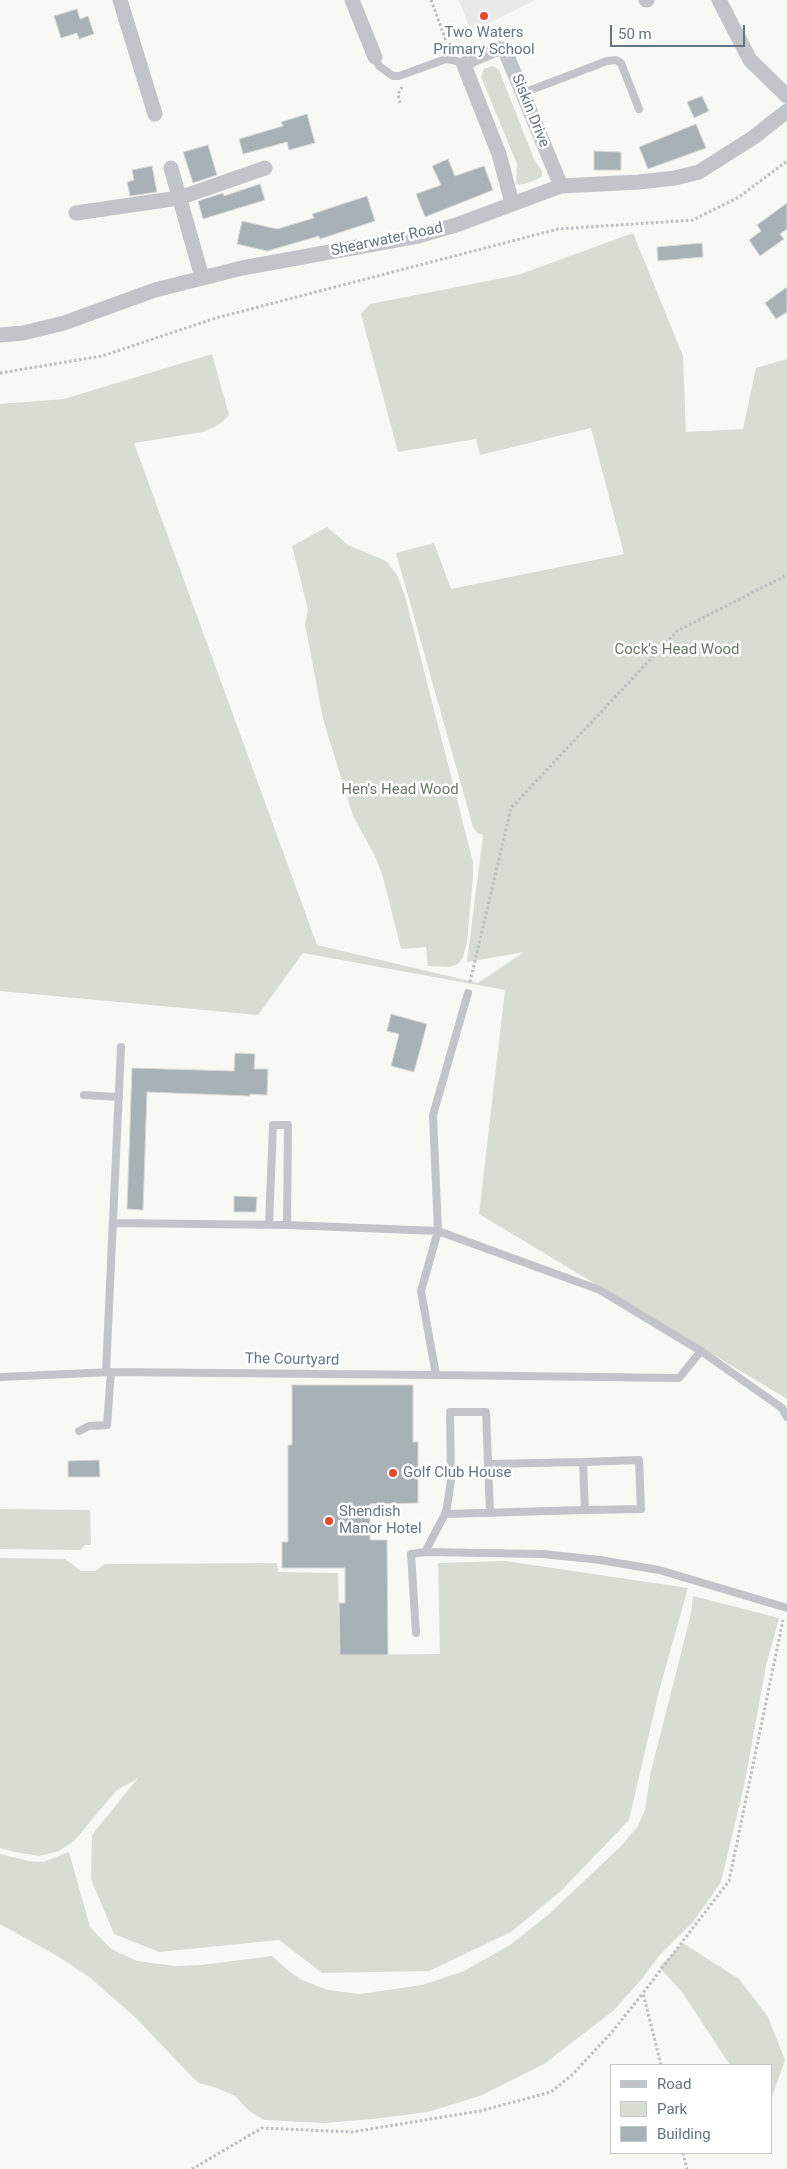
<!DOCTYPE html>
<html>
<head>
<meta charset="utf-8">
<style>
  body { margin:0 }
  #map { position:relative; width:787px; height:2169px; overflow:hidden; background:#f8f8f5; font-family:Roboto,sans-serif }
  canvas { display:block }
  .legend { position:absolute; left:610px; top:2064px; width:162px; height:90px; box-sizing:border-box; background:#fff; border:1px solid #c1c8cc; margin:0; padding:6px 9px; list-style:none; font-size:15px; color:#637580 }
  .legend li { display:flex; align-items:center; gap:10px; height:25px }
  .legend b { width:25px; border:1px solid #c1c8cc }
  .scale { position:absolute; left:610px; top:25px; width:135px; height:22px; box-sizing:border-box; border:2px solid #637580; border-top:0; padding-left:6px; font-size:15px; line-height:18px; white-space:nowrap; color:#637580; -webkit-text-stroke:4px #fff; paint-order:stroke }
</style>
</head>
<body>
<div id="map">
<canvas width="787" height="2169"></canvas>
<ul class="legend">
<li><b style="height:6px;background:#c1c5c9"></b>Road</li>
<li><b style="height:14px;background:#d8ddd4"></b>Park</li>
<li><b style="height:14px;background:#a8b1b6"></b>Building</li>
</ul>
<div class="scale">50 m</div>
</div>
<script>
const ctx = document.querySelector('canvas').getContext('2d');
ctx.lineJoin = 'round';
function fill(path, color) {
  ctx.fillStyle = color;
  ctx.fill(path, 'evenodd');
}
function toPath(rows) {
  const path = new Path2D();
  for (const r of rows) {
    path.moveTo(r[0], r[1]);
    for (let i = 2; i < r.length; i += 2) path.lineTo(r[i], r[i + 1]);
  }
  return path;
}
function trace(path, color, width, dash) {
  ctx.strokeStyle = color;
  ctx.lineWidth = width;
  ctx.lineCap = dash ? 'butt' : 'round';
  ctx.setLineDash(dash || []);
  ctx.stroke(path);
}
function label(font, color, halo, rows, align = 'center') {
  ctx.font = font + ' Roboto,sans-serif';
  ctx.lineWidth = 5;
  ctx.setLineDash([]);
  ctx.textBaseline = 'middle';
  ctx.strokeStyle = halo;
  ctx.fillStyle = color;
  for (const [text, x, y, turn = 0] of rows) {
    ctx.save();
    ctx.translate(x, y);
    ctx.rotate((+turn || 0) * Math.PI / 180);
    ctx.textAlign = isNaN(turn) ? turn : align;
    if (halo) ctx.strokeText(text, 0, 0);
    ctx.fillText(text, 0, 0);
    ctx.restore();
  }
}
const built = toPath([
  [459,0,535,0,471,32]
]);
const green = toPath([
  [493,66,499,70,534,159,542,171,542,176,538,179,524,184,519,185,516,183,517,164,481,77,484,69],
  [633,233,683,356,686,432,743,429,756,368,787,359,787,1399,479,1214,505,990,303,953,258,1015,0,991,0,404,64,399,212,354,229,415,220,424,203,432,134,443,317,945,478,983,524,952,467,962,483,835,477,833,473,827,396,553,434,543,451,589,624,554,591,428,480,455,476,439,398,452,361,314,370,304,518,275],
  [327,527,348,545,386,561,397,575,405,596,473,862,473,877,467,942,463,957,458,964,449,967,428,966,426,947,401,949,383,877,375,856,353,816,323,719,305,624,308,610,292,546],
  [0,1509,90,1510,91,1545,85,1545,80,1550,0,1549],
  [0,1558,65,1559,81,1571,95,1571,105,1564,277,1563,278,1572,338,1573,340,1655,440,1654,438,1563,505,1561,688,1588,659,1691,629,1820,561,1891,511,1932,429,1971,322,1973,279,1940,159,1952,114,1934,91,1879,92,1835,138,1778,116,1791,74,1841,59,1851,39,1856,15,1852,0,1848],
  [693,1596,779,1618,766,1666,744,1786,721,1882,694,1921,659,1956,641,1980,613,2011,544,2064,480,2096,428,2112,373,2119,324,2123,264,2120,248,2110,235,2096,217,2088,199,2083,193,2078,136,2018,89,1977,59,1957,0,1924,0,1854,29,1861,43,1862,69,1852,90,1927,111,1949,137,1961,175,1966,201,1965,272,1956,290,1972,302,1980,328,1990,360,1994,422,1985,464,1971,510,1945,548,1915,621,1846,638,1826,645,1810,651,1771,691,1614],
  [683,1943,739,1979,768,2017,785,2060,771,2100,771,2065,730,2065,682,1992,659,1967]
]);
const building = toPath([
  [77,9,80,19,88,16,94,34,79,39,77,33,61,38,54,16,77,9],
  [702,96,709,111,694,118,687,102,702,96],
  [307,114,315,143,289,150,287,142,243,154,239,139,283,126,281,122,307,114],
  [696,124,706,148,648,169,639,147,696,124],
  [208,145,217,175,193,183,183,152,208,145],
  [594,151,621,152,621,170,594,170,594,151],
  [448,159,455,176,484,166,493,190,425,217,416,194,441,185,432,166,448,159],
  [152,166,157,192,130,196,127,182,134,180,132,170,152,166],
  [260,184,265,200,203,219,198,201,223,193,224,196,260,184],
  [367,196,375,221,320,239,319,236,267,251,237,244,242,221,277,229,314,218,312,214,367,196],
  [787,203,787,229,780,234,784,239,760,256,749,240,761,231,757,225,787,203],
  [702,243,703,257,658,261,657,247,702,243],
  [787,287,787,312,776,319,765,303,787,287],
  [391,1014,427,1024,414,1072,391,1066,399,1034,387,1031,391,1014],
  [235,1053,255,1054,254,1069,268,1069,267,1095,250,1094,250,1096,147,1092,143,1210,127,1209,132,1068,234,1071,235,1053],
  [234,1196,257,1197,256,1212,234,1212,234,1196],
  [292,1385,413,1385,413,1442,418,1442,418,1503,370,1504,370,1540,387,1540,388,1655,340,1655,339,1603,345,1603,345,1568,282,1568,282,1542,288,1542,288,1445,292,1445,292,1385],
  [99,1460,100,1477,68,1477,68,1461,99,1460]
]);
const path = toPath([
  [431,0,449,49],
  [400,103,398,94,402,87],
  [0,373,102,356,216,318,558,229,693,220,739,197,787,161],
  [470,982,511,808,677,631,787,575],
  [661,2065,643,1993,729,1881,783,1620],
  [683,2153,687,2169],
  [192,2169,262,2128,352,2132,480,2111,551,2092,573,2074,612,2032,643,1993]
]);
const service = toPath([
  [375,57,379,66,393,76,399,76,446,59,457,61,464,65],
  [523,93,607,61,616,60,621,63,639,109],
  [468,993,433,1115,438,1231,600,1290,701,1351,782,1408,787,1417],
  [84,1095,119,1097],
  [269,1225,273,1125,288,1125,287,1225],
  [106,1372,121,1047],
  [436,1375,679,1378,701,1351],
  [0,1377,111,1372,436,1375,421,1291,438,1231,287,1225,113,1223],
  [79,1431,89,1426,107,1425,111,1372],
  [583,1462,639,1460,641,1509,585,1510],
  [445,1514,585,1510,583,1462,488,1464],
  [425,1552,445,1514,447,1507,451,1480,450,1412,486,1412,490,1513],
  [416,1633,411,1554,425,1552,543,1554,600,1560,659,1570,787,1608]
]);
const minor = toPath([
  [120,0,155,114],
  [352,0,375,57],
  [646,0,647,0],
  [719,0,750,60,787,96],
  [171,168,202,277],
  [512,203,499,154,464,65,470,60,496,49,504,49,506,53,561,186],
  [76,213,179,198,265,168],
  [0,335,23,333,64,323,155,290,242,268,418,236,456,225,561,186,639,182,675,178,699,172,754,137,787,111]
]);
const markers = [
  [484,16,5,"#e14a2c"],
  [393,1473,5,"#e14a2c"],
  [329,1521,5,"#e14a2c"]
];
const poiNames = [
  ["Two Waters",484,33,"center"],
  ["Primary School",484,50,"center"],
  ["Golf Club House",403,1473],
  ["Shendish",339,1512],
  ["Manor Hotel",339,1529]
];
const streetNames = [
  ["Siskin Drive",530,111,68],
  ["Shearwater Road",387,240,-12],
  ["The Courtyard",292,1360,1]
];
const parkNames = [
  ["Cock's Head Wood",677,650],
  ["Hen's Head Wood",400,790]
];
fill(built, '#e9e9e8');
fill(green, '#d8ddd4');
fill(building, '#a8b1b6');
trace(building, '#dad9d7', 1);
trace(path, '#bbbec0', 3, [2.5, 2.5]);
trace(service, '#c1c5c9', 8);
trace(minor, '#c1c5c9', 15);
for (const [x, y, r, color] of markers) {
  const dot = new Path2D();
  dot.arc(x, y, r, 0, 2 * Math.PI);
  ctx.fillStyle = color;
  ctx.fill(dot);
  trace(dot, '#fff', 2);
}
label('15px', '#637580', '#fff', poiNames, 'left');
label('15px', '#637580', '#fff', streetNames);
label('15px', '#677862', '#fff', parkNames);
</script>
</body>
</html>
